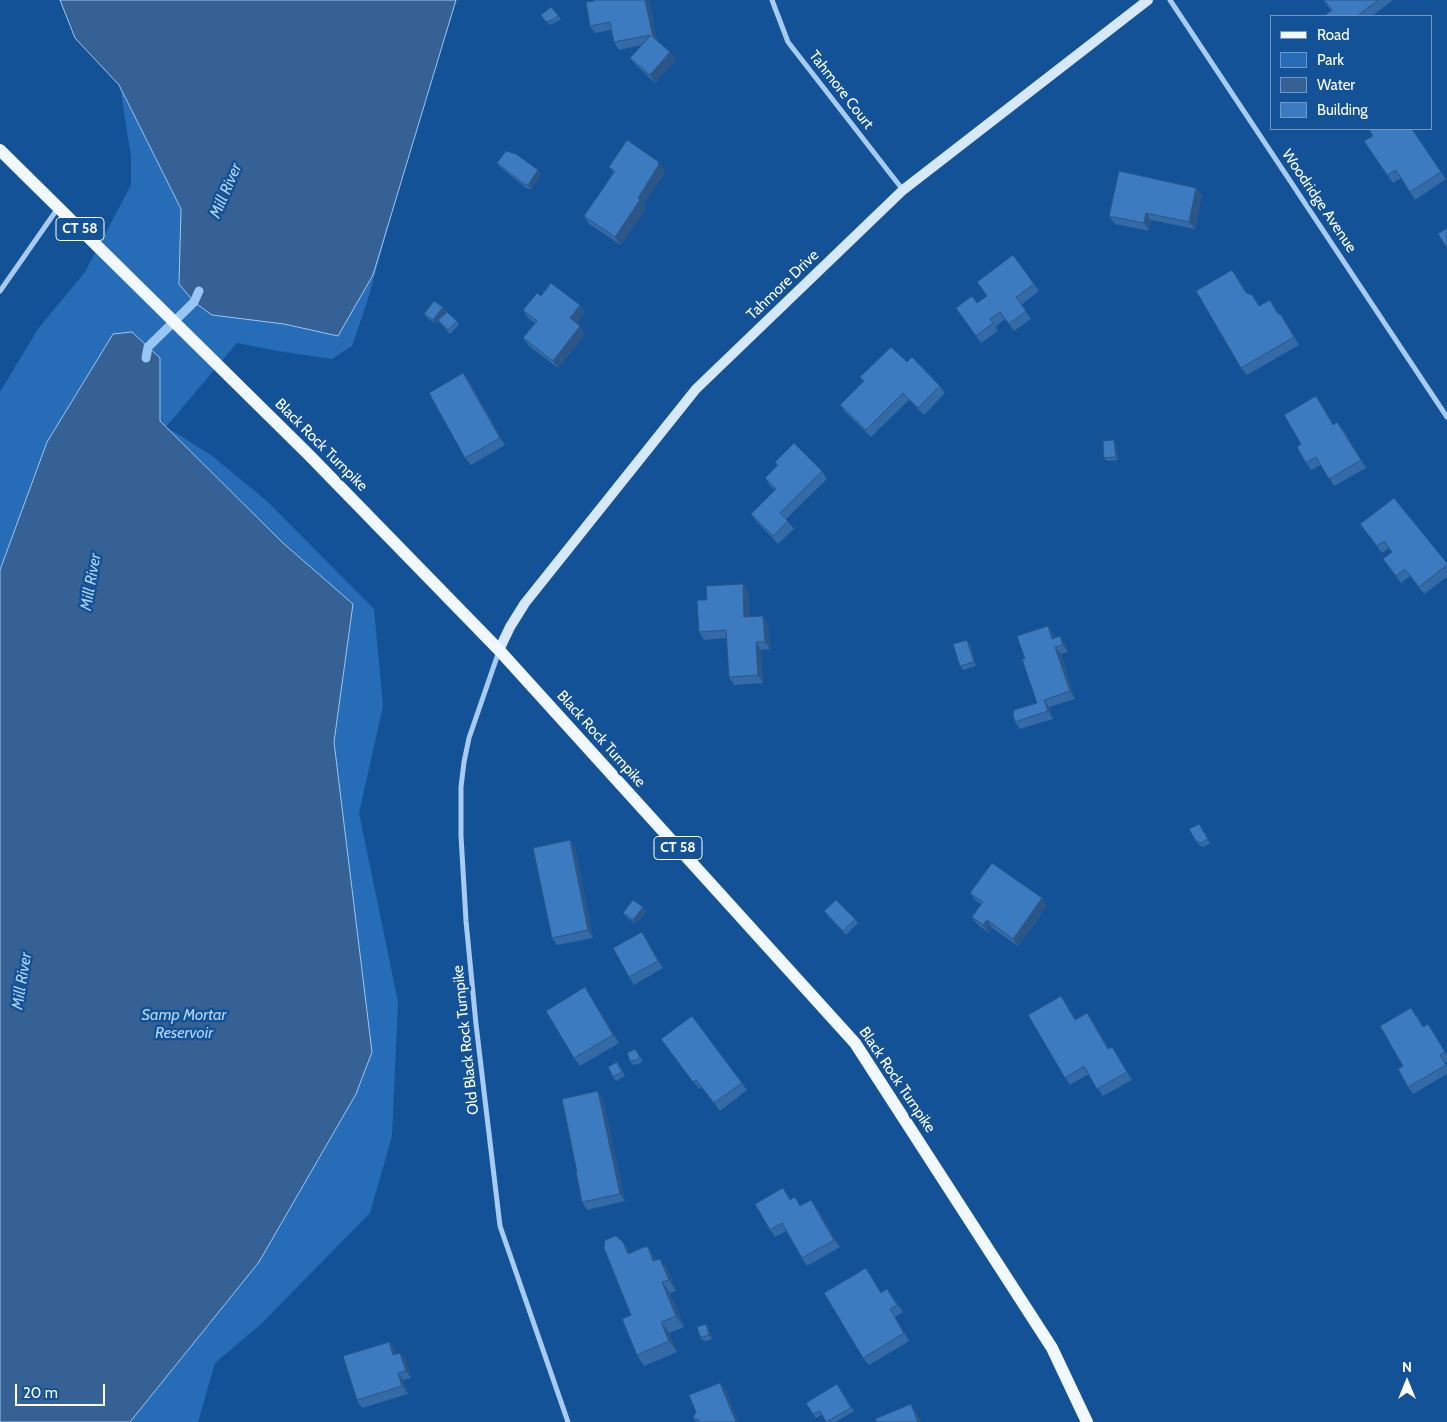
<!DOCTYPE html>
<html>
<head>
<meta charset="utf-8">
<style>
  body { margin:0 }
  #map { position:relative; width:1447px; height:1422px; overflow:hidden; background:#145298; font-family:Cabin,sans-serif }
  canvas { display:block }
  .legend { position:absolute; left:1270px; top:15px; width:162px; height:115px; box-sizing:border-box; background:#145298; border:1px solid #7297c1; margin:0; padding:6px 9px; list-style:none; font-size:15px; color:#fff }
  .legend li { display:flex; align-items:center; gap:10px; height:25px }
  .legend b { width:25px; border:1px solid #7297c1 }
  .north { position:absolute; left:1382px; top:1357px; width:50px; height:50px; -webkit-text-stroke:4px #145298; paint-order:stroke; rotate:0deg; font-size:14px; font-weight:700; line-height:20px; text-align:center; color:#fff }
  .north::after { content:''; display:block; margin:auto; width:18px; height:22px; background:#fff; clip-path:polygon(50% 0,100% 100%,50% 72%,0 100%) }
  .scale { position:absolute; left:15px; top:1384px; width:90px; height:22px; box-sizing:border-box; border:2px solid #fff; border-top:0; padding-left:6px; font-size:15px; line-height:18px; white-space:nowrap; color:#fff; -webkit-text-stroke:4px #145298; paint-order:stroke }
</style>
</head>
<body>
<div id="map">
<canvas width="1447" height="1422"></canvas>
<ul class="legend">
<li><b style="height:6px;background:#f2f8ff"></b>Road</li>
<li><b style="height:14px;background:#276cb6"></b>Park</li>
<li><b style="height:14px;background:#356194"></b>Water</li>
<li><b style="height:14px;background:#3d7bc0"></b>Building</li>
</ul>
<div class="north">N</div>
<div class="scale">20 m</div>
</div>
<script>
const ctx = document.querySelector('canvas').getContext('2d');
ctx.lineJoin = 'round';
function fill(path, color) {
  ctx.fillStyle = color;
  ctx.fill(path, 'evenodd');
}
function toPath(rows) {
  const path = new Path2D();
  for (const r of rows) {
    path.moveTo(r[0], r[1]);
    for (let i = 2; i < r.length; i += 2) path.lineTo(r[i], r[i + 1]);
  }
  return path;
}
function trace(path, color, width, dash) {
  ctx.strokeStyle = color;
  ctx.lineWidth = width;
  ctx.lineCap = dash ? 'butt' : 'round';
  ctx.setLineDash(dash || []);
  ctx.stroke(path);
}
function label(font, color, halo, rows, align = 'center') {
  ctx.font = font + ' Cabin,sans-serif';
  ctx.lineWidth = 5;
  ctx.setLineDash([]);
  ctx.textBaseline = 'middle';
  ctx.strokeStyle = halo;
  ctx.fillStyle = color;
  for (const [text, x, y, turn = 0] of rows) {
    ctx.save();
    ctx.translate(x, y);
    ctx.rotate((+turn || 0) * Math.PI / 180);
    ctx.textAlign = isNaN(turn) ? turn : align;
    if (halo) ctx.strokeText(text, 0, 0);
    ctx.fillText(text, 0, 0);
    ctx.restore();
  }
}
const green = toPath([
  [79,40,426,92,368,299,352,346,332,359,278,351,237,343,166,427,211,455,268,502,374,609,383,706,359,813,398,1002,392,1136,370,1213,261,1324,215,1363,198,1422,0,1422,0,392,38,329,85,272,131,185,131,157,120,86]
]);
const water = toPath([
  [60,0,456,0,373,275,338,336,284,324,212,315,194,302,179,284,181,209,119,85,75,38,60,0],
  [132,332,160,358,160,421,283,543,353,604,334,742,372,1052,356,1094,259,1262,130,1422,0,1422,0,570,47,442,113,334,132,332]
]);
const stream = toPath([
  [146,358,148,347,194,302,199,291]
]);
const street = toPath([
  [772,0,788,42,903,190],
  [1170,0,1447,417],
  [0,291,58,208],
  [499,651,469,738,464,762,461,787,461,836,466,921,476,1024,500,1226,568,1422]
]);
const secondary = toPath([
  [499,650,510,627,525,603,696,389,903,190,1148,0]
]);
const primary = toPath([
  [0,150,309,455,499,650,855,1043,1052,1348,1087,1422]
]);
const wall = toPath([
  [594,0,649,0,657,41,676,60,655,83,636,65,630,58,642,45,619,50,614,42,611,30,595,33,590,26],
  [1323,0,1393,0,1372,16,1324,16,1331,11],
  [541,15,558,15,561,19,555,23,549,25],
  [1412,129,1446,179,1415,200,1401,178,1393,183,1364,141],
  [497,163,538,170,541,174,531,189,526,188,500,167],
  [609,167,664,169,664,174,643,204,646,208,621,245,589,224,584,216,614,173],
  [1202,195,1195,229,1151,220,1149,231,1115,224,1109,216],
  [1013,255,1039,291,1021,305,1031,319,1014,331,1005,319,995,327,998,331,981,343,956,308,977,303,987,296],
  [1237,277,1247,293,1259,306,1270,300,1279,314,1281,315,1286,322,1299,345,1247,375,1241,368],
  [541,296,580,305,585,312,576,324,585,334,558,368,529,346,523,338,535,323,528,318,523,310],
  [443,307,446,311,440,318,457,321,459,325,450,334,438,321,436,324,427,318,424,314],
  [907,362,940,386,945,393,924,415,909,400,871,437,845,412,840,405,863,381,860,377],
  [463,373,469,381,505,445,471,465,465,458],
  [1316,396,1333,424,1343,429,1366,468,1334,486,1321,465,1311,470,1306,463,1301,444],
  [1116,443,1118,460,1107,461,1104,458],
  [775,462,822,471,827,479,786,519,794,529,778,544,756,521,751,514,775,490,770,486,765,478,777,466],
  [1360,524,1447,563,1447,577,1424,594,1410,576,1401,583,1383,559,1392,552,1389,548,1382,553],
  [743,584,748,591,749,616,763,616,768,623,770,649,761,650,763,683,734,685,729,677,727,638,704,640,699,632,707,600],
  [1053,633,1055,638,1065,644,1068,652,1061,654,1075,699,1049,707,1053,719,1020,729,1015,722,1037,703,1025,659],
  [970,644,976,666,963,670,960,666],
  [1201,827,1210,843,1204,847,1199,845,1196,841],
  [570,840,575,848,593,938,557,945,552,938],
  [970,893,1047,906,1018,946,992,928,989,933,977,924,972,917,981,904,975,900],
  [643,907,646,911,636,924,626,917,623,913],
  [824,911,855,919,858,923,846,935,827,915],
  [642,932,647,940,663,968,634,985,629,977],
  [590,995,619,1043,580,1066,574,1058],
  [1066,1004,1076,1020,1087,1013,1109,1049,1112,1047,1132,1080,1103,1096,1089,1074,1070,1085,1065,1078],
  [1417,1015,1423,1027,1428,1024,1447,1055,1447,1062,1445,1063,1447,1066,1447,1074,1413,1094,1408,1087,1403,1066],
  [661,1039,742,1083,747,1090,720,1111,702,1087,699,1089],
  [635,1049,643,1061,639,1064,633,1065,630,1061],
  [620,1066,625,1076,616,1081,613,1077],
  [598,1091,603,1099,625,1201,587,1210,582,1202,577,1172],
  [791,1199,801,1206,811,1200,816,1207,840,1247,807,1266,802,1258,786,1231,775,1237,770,1230],
  [648,1247,656,1260,660,1259,668,1270,676,1291,670,1293,684,1327,669,1333,677,1352,644,1366,637,1355,631,1253],
  [871,1276,881,1293,887,1289,903,1312,895,1317,909,1341,869,1365,863,1358],
  [706,1324,709,1328,712,1339,706,1341,702,1340,700,1336],
  [389,1342,394,1349,395,1354,400,1353,406,1360,411,1378,403,1380,408,1394,362,1408,357,1400],
  [720,1383,726,1390,738,1422,696,1422,693,1418],
  [837,1384,854,1411,836,1422,826,1422,822,1415,816,1418,813,1414]
]);
const shadedWall = toPath([
  [645,0,649,0,658,44,653,37],
  [670,52,676,60,655,83,650,75],
  [659,162,664,169,664,174,643,204,646,208,621,245,615,237],
  [538,170,541,174,531,189,528,185],
  [1196,188,1202,195,1195,229,1189,222],
  [1146,213,1151,220,1149,231,1144,223],
  [1232,270,1237,277,1251,300,1246,293],
  [580,305,585,312,575,326,570,318],
  [443,307,446,311,436,324,433,320],
  [1281,315,1286,322,1299,345,1294,337],
  [580,326,585,334,558,368,553,361],
  [463,373,469,381,505,445,500,438],
  [1337,422,1343,429,1366,468,1361,460],
  [1114,440,1116,443,1118,460,1116,457],
  [743,584,748,591,750,624,744,617],
  [763,616,768,623,770,649,765,642],
  [1048,626,1053,633,1058,646,1052,639],
  [1060,636,1065,644,1068,652,1063,645],
  [967,640,970,644,976,666,974,662],
  [756,642,761,650,763,683,758,675],
  [1055,647,1061,654,1075,699,1070,691],
  [1044,700,1049,707,1053,719,1048,711],
  [570,840,575,848,593,938,588,930],
  [1042,898,1047,906,1018,946,1013,939],
  [643,907,646,911,636,924,633,920],
  [987,920,992,928,989,933,983,925],
  [642,932,647,940,663,968,658,961],
  [585,987,590,995,619,1043,613,1035],
  [1087,1013,1092,1020,1114,1057,1108,1049],
  [1428,1024,1433,1031,1447,1055,1445,1052],
  [598,1091,603,1099,625,1201,620,1194],
  [811,1200,816,1207,840,1247,834,1240],
  [623,1242,631,1253,628,1254],
  [648,1247,655,1258,661,1272,653,1261],
  [660,1259,668,1270,676,1291,669,1280],
  [662,1282,670,1293,684,1327,676,1316],
  [661,1322,669,1333,677,1352,669,1341],
  [706,1324,709,1328,712,1339,709,1335],
  [389,1342,394,1349,398,1362,393,1355],
  [400,1353,406,1360,411,1378,406,1371],
  [398,1373,403,1380,408,1394,402,1386],
  [720,1383,726,1390,738,1422,736,1422],
  [911,1404,918,1415,921,1422,918,1422]
]);
const building = toPath([
  [594,0,645,0,653,37,670,52,650,75,630,58,651,35,614,42,610,22,590,26,586,2,594,1,594,0],
  [1324,0,1378,0,1357,16,1324,16,1332,10,1324,0],
  [551,7,558,15,553,20,546,22,541,15,551,7],
  [1369,129,1412,129,1441,172,1410,192,1396,170,1387,175,1364,141,1373,136,1369,129],
  [627,140,659,162,658,166,638,198,640,200,615,237,584,216,615,171,609,167,627,140],
  [506,151,516,154,538,170,528,185,524,184,497,163,506,151],
  [1119,171,1196,188,1189,222,1146,213,1144,223,1109,216,1119,171],
  [1447,228,1447,248,1438,234,1447,228],
  [1013,255,1034,284,1016,297,1026,311,1009,324,1000,312,990,319,993,323,976,336,956,308,972,296,977,303,987,296,977,282,1013,255],
  [1232,270,1246,293,1252,295,1259,306,1270,300,1277,313,1281,315,1294,337,1241,368,1196,291,1232,270],
  [551,283,580,305,570,318,580,326,553,361,523,338,537,321,523,310,537,293,541,296,551,283],
  [434,301,443,307,433,320,424,314,434,301],
  [447,312,457,321,448,330,438,320,447,312],
  [891,347,907,362,912,357,940,386,918,408,903,393,866,430,840,405,864,381,860,377,891,347],
  [463,373,500,438,465,458,429,393,463,373],
  [1316,396,1333,425,1337,422,1361,460,1329,479,1316,457,1306,463,1297,447,1301,444,1284,415,1316,396],
  [1114,440,1116,457,1104,458,1103,441,1114,440],
  [794,443,822,471,780,513,788,521,773,536,751,514,776,489,765,478,778,465,775,462,794,443],
  [1394,498,1447,563,1447,565,1419,587,1405,569,1396,576,1383,559,1392,552,1384,541,1377,546,1360,524,1394,498],
  [743,584,744,617,763,616,765,642,756,642,758,675,729,677,726,630,699,632,697,600,707,600,706,586,743,584],
  [1048,626,1052,639,1060,636,1063,645,1055,647,1070,691,1044,700,1048,711,1015,722,1013,715,1014,710,1037,703,1022,659,1025,659,1017,636,1048,626],
  [967,640,974,662,960,666,953,644,967,640],
  [1199,824,1208,839,1201,843,1196,841,1189,829,1199,824],
  [570,840,588,930,552,938,533,848,570,840],
  [992,863,1042,898,1013,939,987,920,983,925,972,917,983,902,970,893,992,863],
  [633,900,643,907,633,920,623,913,633,900],
  [836,900,855,919,843,931,824,911,836,900],
  [642,932,658,961,629,977,613,948,642,932],
  [585,987,613,1035,574,1058,546,1011,585,987],
  [1061,996,1075,1020,1087,1013,1108,1049,1112,1047,1127,1072,1097,1089,1084,1066,1065,1078,1028,1015,1061,996],
  [1411,1008,1423,1027,1428,1024,1445,1052,1440,1055,1446,1065,1408,1087,1398,1069,1403,1066,1380,1026,1411,1008],
  [692,1016,742,1083,714,1103,696,1080,693,1082,661,1039,692,1016],
  [635,1049,640,1057,637,1060,630,1061,627,1053,635,1049],
  [617,1062,622,1072,613,1077,608,1067,617,1062],
  [598,1091,620,1194,582,1202,576,1172,577,1172,562,1099,598,1091],
  [783,1188,790,1200,795,1197,800,1206,811,1200,834,1240,802,1258,782,1223,770,1230,755,1204,783,1188],
  [616,1236,623,1242,628,1254,644,1247,648,1247,653,1261,660,1259,669,1280,662,1282,676,1316,661,1322,669,1341,637,1355,622,1319,631,1315,604,1248,605,1240,616,1236],
  [866,1268,881,1293,887,1289,897,1305,890,1309,904,1333,863,1358,824,1293,866,1268],
  [706,1324,709,1335,703,1337,700,1336,697,1327,706,1324],
  [389,1342,393,1355,400,1353,406,1371,398,1373,402,1386,357,1400,343,1356,389,1342],
  [720,1383,736,1422,700,1422,699,1420,693,1418,696,1412,689,1395,720,1383],
  [837,1384,851,1408,826,1422,820,1411,813,1414,806,1403,837,1384],
  [911,1404,918,1422,877,1422,875,1419,911,1404]
]);
const shields = [
  [80,229,48],
  [678,848,48]
];
const shieldNames = [
  ["CT 58",80,229],
  ["CT 58",678,848]
];
const streetNames = [
  ["Tahmore Court",841,90,52],
  ["Woodridge Avenue",1319,201,56],
  ["Tahmore Drive",783,285,-44],
  ["Black Rock Turnpike",321,445,45],
  ["Black Rock Turnpike",601,739,48],
  ["Old Black Rock Turnpike",466,1040,-96],
  ["Black Rock Turnpike",897,1080,56]
];
const waterNames = [
  ["Mill River",226,191,-67],
  ["Mill River",91,582,-80],
  ["Mill River",22,981,-81],
  ["Samp Mortar",184,1015],
  ["Reservoir",184,1033]
];
fill(green, '#276cb6');
fill(water, '#356194');
trace(water, '#99c6f5', 1);
trace(stream, '#99c6f5', 9);
trace(street, '#a7cbf2', 5);
trace(secondary, '#d6e8fc', 10);
trace(primary, '#f2f8ff', 12);
fill(wall, '#346aa5');
fill(shadedWall, '#2b5686');
fill(building, '#3d7bc0');
trace(building, '#2b5686', 1);
for (const [x, y, w] of shields) {
  const box = new Path2D();
  box.roundRect(x - w / 2, y - 11.5, w, 23, 4);
  ctx.fillStyle = '#145298';
  ctx.fill(box);
  trace(box, '#fff', 1);
}
label('bold 14px', '#fff', null, shieldNames);
label('15px', '#fff', '#145298', streetNames);
label('italic 16px', '#b3d5f9', '#145298', waterNames);
</script>
</body>
</html>
